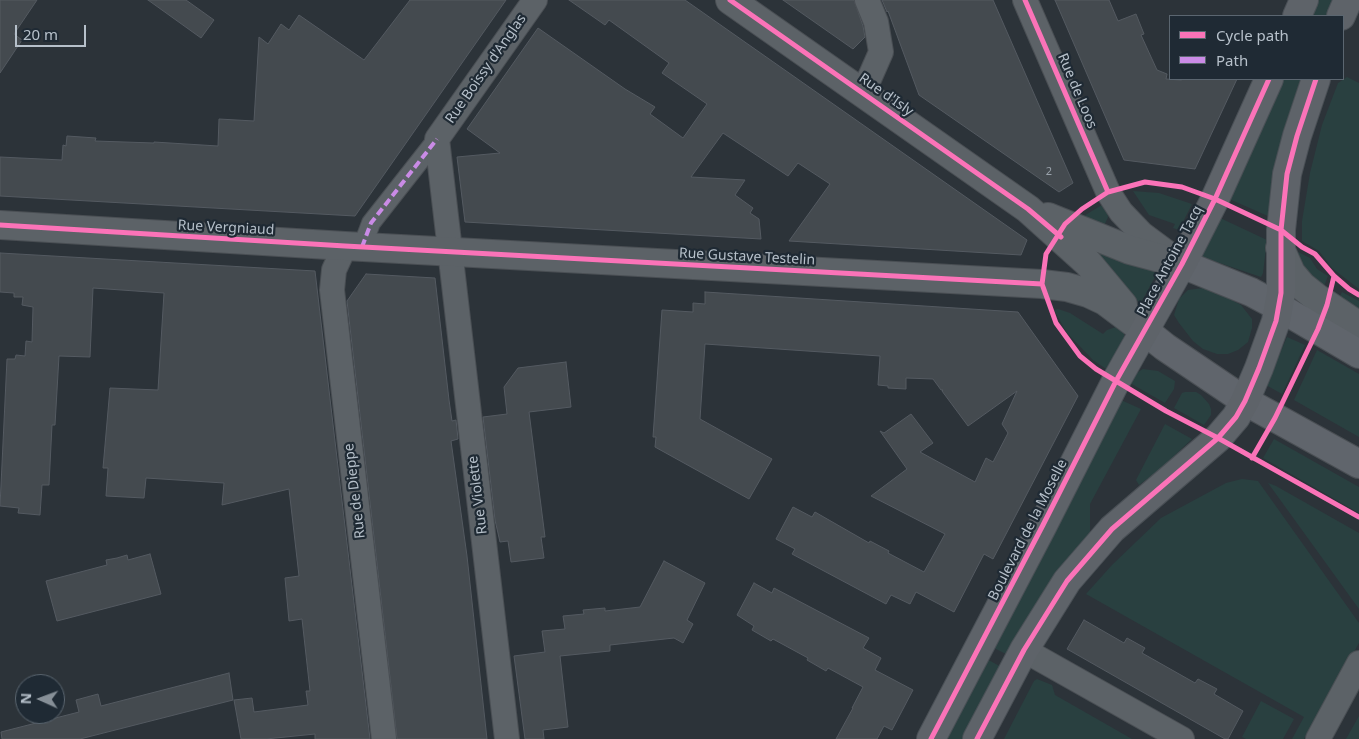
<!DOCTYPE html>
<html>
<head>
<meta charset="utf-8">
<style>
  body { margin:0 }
  #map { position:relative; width:1359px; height:739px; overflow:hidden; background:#2c3339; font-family:"Noto Sans",sans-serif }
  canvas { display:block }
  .legend { position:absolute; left:1169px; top:15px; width:175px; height:65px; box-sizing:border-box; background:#1f2a34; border:1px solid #5b6670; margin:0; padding:6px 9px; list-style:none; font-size:15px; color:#b6c0ca }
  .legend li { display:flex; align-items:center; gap:10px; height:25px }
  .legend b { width:25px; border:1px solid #5b6670 }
  .north { position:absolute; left:15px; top:674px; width:50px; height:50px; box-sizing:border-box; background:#1f2a34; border:1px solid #5b6670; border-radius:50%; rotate:272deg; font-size:14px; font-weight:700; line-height:20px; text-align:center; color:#b6c0ca }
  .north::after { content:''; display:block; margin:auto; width:18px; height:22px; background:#868f97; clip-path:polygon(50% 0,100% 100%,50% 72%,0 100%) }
  .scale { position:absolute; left:15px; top:25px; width:71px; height:22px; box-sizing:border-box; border:2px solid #b6c0ca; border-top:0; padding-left:6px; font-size:15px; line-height:18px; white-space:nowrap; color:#b6c0ca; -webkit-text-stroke:4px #1f2a34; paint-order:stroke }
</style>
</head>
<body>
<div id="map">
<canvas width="1359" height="739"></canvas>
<ul class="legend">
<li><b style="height:6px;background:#fb73b8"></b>Cycle path</li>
<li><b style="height:6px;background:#ca8be6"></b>Path</li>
</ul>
<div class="north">N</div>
<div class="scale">20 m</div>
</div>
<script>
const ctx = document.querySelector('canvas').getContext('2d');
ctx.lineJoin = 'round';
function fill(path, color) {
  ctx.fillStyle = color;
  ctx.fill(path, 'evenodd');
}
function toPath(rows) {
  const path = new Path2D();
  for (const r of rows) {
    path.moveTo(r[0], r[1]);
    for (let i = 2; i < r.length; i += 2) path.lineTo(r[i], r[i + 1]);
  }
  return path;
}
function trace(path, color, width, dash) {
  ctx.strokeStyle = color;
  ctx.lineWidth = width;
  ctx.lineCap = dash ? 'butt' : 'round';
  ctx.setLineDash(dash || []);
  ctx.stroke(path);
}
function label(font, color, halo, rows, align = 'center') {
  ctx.font = font + ' "Noto Sans",sans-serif';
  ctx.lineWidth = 4.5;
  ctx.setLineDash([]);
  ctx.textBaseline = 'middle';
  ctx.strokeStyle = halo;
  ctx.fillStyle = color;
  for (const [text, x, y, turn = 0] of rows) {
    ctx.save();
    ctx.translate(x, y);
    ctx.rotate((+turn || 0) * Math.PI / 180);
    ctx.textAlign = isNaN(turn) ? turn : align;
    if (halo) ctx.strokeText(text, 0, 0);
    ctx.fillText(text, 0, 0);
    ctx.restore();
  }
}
const green = toPath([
  [1316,0,1340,0,1333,16,1309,16],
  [1347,77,1359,83,1359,289,1332,268,1319,251,1302,241,1302,221,1310,173,1322,125,1338,83],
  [1281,79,1303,79,1270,217,1227,198],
  [1133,191,1159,193,1192,204,1179,230,1173,228,1175,224,1149,215],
  [1105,203,1108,217,1104,226,1079,219],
  [1218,217,1267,240,1263,273,1261,277,1202,257,1202,253],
  [1085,246,1154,270,1156,275,1142,301,1139,302,1086,250],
  [1298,252,1310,258,1317,269,1328,276,1323,289,1312,283,1300,263],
  [1203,288,1208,288,1221,294,1241,305,1252,319,1252,328,1248,342,1238,350,1228,354,1217,354,1203,349,1193,341,1179,323,1174,315,1179,299,1188,290],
  [1342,292,1359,301,1359,316,1337,302],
  [1058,309,1070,313,1103,334,1107,330,1116,327,1120,329,1124,334,1124,342,1109,371,1093,360,1067,333,1054,310],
  [1287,337,1305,345,1282,394,1266,385],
  [1317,350,1359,374,1359,437,1294,400],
  [1143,369,1158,371,1175,381,1174,389,1165,403,1130,383,1135,374],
  [1185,392,1196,392,1201,395,1209,404,1211,409,1211,415,1204,425,1174,408,1182,393],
  [1121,400,1141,409,1090,504,1090,535,1010,656,990,646],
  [1165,424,1192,439,1158,471,1139,485,1136,480],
  [1274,439,1359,487,1359,513,1263,458],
  [1242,479,1258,481,1359,623,1359,643,1304,739,1292,739,1304,717,1086,594,1112,565,1161,518,1226,483],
  [1268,483,1276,486,1359,533,1359,609],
  [985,658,1003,668,965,739,942,739],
  [1037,679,1052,685,1055,695,1132,739,1004,739,1034,681],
  [1261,701,1294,719,1283,739,1246,739,1242,737],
  [1359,716,1359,739,1346,739]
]);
const building = toPath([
  [0,0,37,0,14,34,22,40,0,73,0,0],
  [148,0,186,0,214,20,201,38,148,0],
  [410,0,506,0,355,216,0,196,0,157,62,160,63,145,66,146,67,136,96,138,95,141,154,143,154,142,218,146,219,119,254,121,259,37,268,44,281,24,289,30,299,15,364,60,410,0],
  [569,0,685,0,1027,240,1021,255,789,241,830,184,798,163,788,176,723,133,691,177,745,180,735,195,753,208,750,213,759,219,761,239,465,222,457,157,500,153,467,129,538,28,625,89,655,107,650,114,683,138,707,104,662,73,669,63,609,20,605,25,569,0],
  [783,0,854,0,863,26,865,37,853,49,783,0],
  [882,0,993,0,1073,183,1059,192,919,95,888,11,887,12,882,0],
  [1055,0,1109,0,1118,21,1136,14,1144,34,1141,35,1157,70,1167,74,1166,79,1181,80,1184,79,1237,79,1195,169,1124,160,1055,0],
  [0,253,315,271,370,739,315,739,315,734,266,739,241,739,234,700,252,698,254,712,308,705,306,691,310,691,302,619,289,621,285,578,299,576,289,489,222,505,224,483,146,478,144,498,106,496,108,468,103,468,110,388,158,390,164,293,93,288,90,357,59,356,55,425,52,425,49,485,42,485,40,515,18,513,19,508,0,506,7,359,15,359,16,355,25,356,26,341,32,342,33,307,22,305,23,297,14,297,14,293,0,292,0,253],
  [366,274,435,278,449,400,452,421,456,420,458,439,451,441,467,556,487,739,397,739,347,301,366,274],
  [705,292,1018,312,1078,396,993,559,984,554,954,612,916,592,910,604,891,595,886,604,792,554,795,549,776,539,793,507,812,517,815,512,869,543,870,541,889,551,888,553,924,572,945,534,871,496,907,469,880,431,884,433,911,414,933,443,920,452,975,482,986,458,993,462,1008,433,1002,424,1017,391,968,426,942,391,943,390,941,390,933,379,906,378,906,389,888,388,888,386,878,385,880,356,705,344,700,419,772,459,749,499,655,447,656,437,653,437,662,310,693,312,693,303,705,304,705,292],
  [566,362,571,407,529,412,545,537,541,537,544,558,511,562,508,541,500,542,495,520,483,417,507,414,504,387,518,368,566,362],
  [150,554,161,594,57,621,46,581,107,565,106,560,117,558,127,555,128,560,150,554],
  [664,561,705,583,687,620,693,624,683,643,674,638,610,645,610,651,560,656,568,727,543,730,544,739,525,739,514,656,545,652,542,631,565,629,563,616,584,614,583,610,605,608,605,611,640,607,664,561],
  [754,583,772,593,774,588,869,638,863,648,881,658,875,670,913,690,892,730,884,726,877,739,836,739,853,708,852,708,863,687,828,668,826,671,807,660,808,658,773,639,771,641,752,630,754,626,737,615,754,583],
  [1084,620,1124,643,1127,638,1145,648,1142,653,1195,683,1198,679,1217,689,1214,694,1243,711,1228,739,1225,739,1067,649,1084,620],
  [229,673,233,700,80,739,2,739,1,732,79,712,76,700,98,694,101,706,229,673]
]);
const pedestrian = toPath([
  [362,247,371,223,437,139]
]);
const minor = toPath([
  [1025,0,1108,192,1121,212,1142,234,1177,260],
  [861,92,870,77,881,52,876,22,867,0],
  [345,246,334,270,332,290,384,739],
  [1024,650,1182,739],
  [507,739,437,139,535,0],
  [1318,739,1359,663]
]);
const tertiary = toPath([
  [730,0,1028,209,1088,263,1123,305],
  [1048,217,1130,250,1182,264],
  [0,225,345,246,1042,284,1067,287,1088,293,1105,301,1145,331],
  [1280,248,1291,273,1302,286,1317,298,1359,326]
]);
const secondary = toPath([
  [1182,264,1251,292,1279,307,1359,354],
  [1145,331,1165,347,1245,401,1359,464]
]);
const primary = toPath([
  [1297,16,1304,0],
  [1341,16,1348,0],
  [931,739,1043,525,1116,381,1182,264,1215,199,1269,79],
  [977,739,1024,650,1067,581,1112,529,1218,438,1236,417,1245,401,1259,368,1276,321,1281,293,1281,230,1287,174,1297,136,1316,79]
]);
const quiet = toPath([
  [362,247,371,223,437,139]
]);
const cycleway = toPath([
  [730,0,1028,209,1061,237],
  [1025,0,1108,192],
  [0,225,345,246,1042,284],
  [1359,295,1349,289,1334,276,1315,254,1302,247,1281,230,1215,199,1182,187,1145,182,1108,192,1082,209,1065,224,1046,254,1042,284,1056,323,1080,356,1096,369,1166,411,1218,438,1359,517],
  [1252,458,1275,418,1318,329,1327,305,1334,276],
  [931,739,1043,525,1116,381,1182,264,1215,199,1269,79],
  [977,739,1024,650,1067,581,1112,529,1218,438,1236,417,1245,401,1259,368,1276,321,1281,293,1281,230,1287,174,1297,136,1316,79]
]);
const numberNames = [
  ["2",1049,172]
];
const streetNames = [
  ["Rue Boissy d'Anglas",486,69,-55],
  ["Rue de Loos",1077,91,67],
  ["Rue d'Isly",886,95,35],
  ["Rue Vergniaud",226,228,3],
  ["Rue Gustave Testelin",747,257,3],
  ["Place Antoine Tacq",1170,261,-62],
  ["Rue de Dieppe",355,491,-97],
  ["Rue Violette",478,495,-97],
  ["Boulevard de la Moselle",1028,530,-63]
];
fill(green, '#294040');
fill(building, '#444a4f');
trace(building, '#545a61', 1);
trace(pedestrian, '#4a4f54', 20);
trace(minor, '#4a4f54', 26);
trace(tertiary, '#4a4f54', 30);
trace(secondary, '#4a4f54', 30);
trace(primary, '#4a5056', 30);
trace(pedestrian, '#5c6267', 18);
trace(minor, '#5c6267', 24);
trace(tertiary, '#5c6267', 28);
trace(secondary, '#60656c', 28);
trace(primary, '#5e6369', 28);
trace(quiet, '#ca8be6', 4, [8, 4]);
trace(cycleway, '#fb73b8', 5);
label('11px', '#9aa2ab', null, numberNames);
label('14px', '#b6c0ca', '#1f2a34', streetNames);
</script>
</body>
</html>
